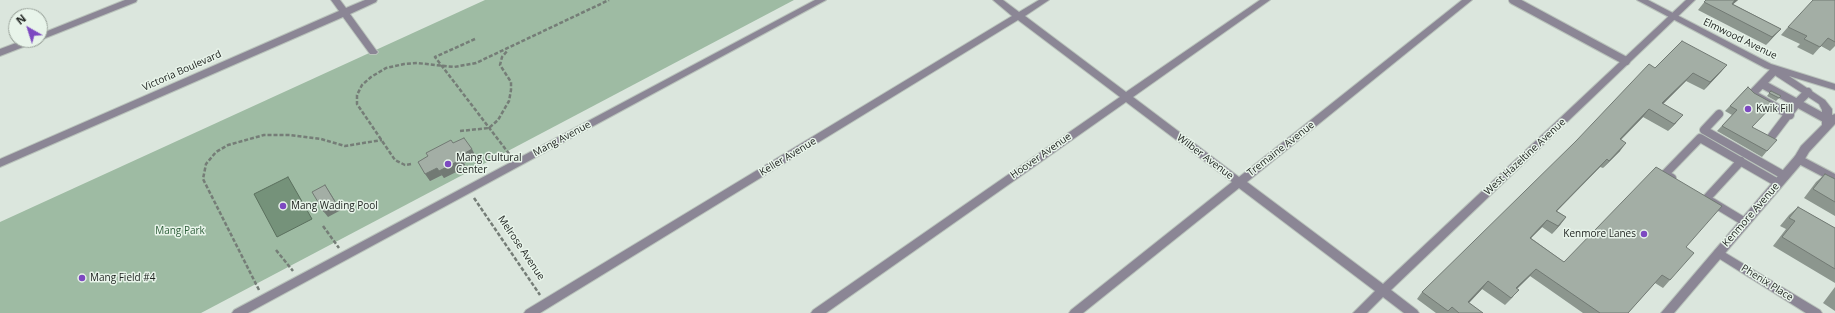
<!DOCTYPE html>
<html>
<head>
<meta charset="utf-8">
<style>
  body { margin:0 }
  #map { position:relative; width:1835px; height:313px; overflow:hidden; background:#dbe6dd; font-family:"Open Sans",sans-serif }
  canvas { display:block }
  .north { position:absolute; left:8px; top:8px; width:40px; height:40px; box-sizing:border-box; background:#e8f4ea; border:1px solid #97a098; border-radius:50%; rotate:321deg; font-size:11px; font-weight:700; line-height:16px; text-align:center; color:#1d211e }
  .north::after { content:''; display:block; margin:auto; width:14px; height:18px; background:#7d49c1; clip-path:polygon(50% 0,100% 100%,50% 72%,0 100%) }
</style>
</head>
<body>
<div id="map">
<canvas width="1835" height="313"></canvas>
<div class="north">N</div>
</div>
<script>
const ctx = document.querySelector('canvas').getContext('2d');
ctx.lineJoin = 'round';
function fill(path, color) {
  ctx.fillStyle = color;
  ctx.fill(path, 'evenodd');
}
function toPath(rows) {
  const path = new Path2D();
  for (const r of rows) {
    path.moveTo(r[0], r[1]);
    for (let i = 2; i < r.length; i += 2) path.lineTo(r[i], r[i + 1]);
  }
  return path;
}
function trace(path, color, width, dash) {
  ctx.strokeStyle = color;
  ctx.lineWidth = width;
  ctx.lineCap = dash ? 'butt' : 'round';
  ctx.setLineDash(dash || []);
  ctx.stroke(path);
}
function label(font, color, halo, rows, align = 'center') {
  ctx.font = font + ' "Open Sans",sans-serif';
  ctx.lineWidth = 3;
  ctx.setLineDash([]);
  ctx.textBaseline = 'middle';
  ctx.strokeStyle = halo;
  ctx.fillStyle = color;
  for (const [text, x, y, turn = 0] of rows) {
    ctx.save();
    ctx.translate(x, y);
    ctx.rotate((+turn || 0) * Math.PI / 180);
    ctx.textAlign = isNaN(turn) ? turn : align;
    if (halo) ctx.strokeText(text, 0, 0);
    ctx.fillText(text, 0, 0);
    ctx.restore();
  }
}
const green = toPath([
  [485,0,794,0,201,313,0,313,0,222]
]);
const water = toPath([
  [288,177,312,219,277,237,254,194,288,177]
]);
const path = toPath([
  [475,39,435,57,510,155],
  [460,131,489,128,498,120,509,101,511,90,511,82,500,65,502,57,508,50],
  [411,164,405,165,395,160,357,104,357,95,362,85,371,77,386,68,404,64,417,63,454,67,476,63,609,0],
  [474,198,540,295],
  [323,226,339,248],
  [276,250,293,271],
  [259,290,203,179,206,164,216,152,228,145,264,135,290,135,321,139,345,146,382,140]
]);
const service = toPath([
  [1513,0,1626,61],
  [1774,71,1752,94,1790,115],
  [1762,84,1797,103,1772,136],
  [1808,92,1797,103,1828,120],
  [1719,114,1704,130,1785,176],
  [1672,178,1665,174,1700,138,1778,183],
  [1706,199,1741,161],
  [1712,202,1745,222]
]);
const minor = toPath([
  [125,0,137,0,136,2,43,39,40,40,40,34,125,0],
  [331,0,340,0,346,8,365,0,377,0,376,2,350,14,376,50,378,52,376,54,370,54,343,17,0,167,0,159,339,11,331,0],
  [815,0,826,0,248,313,232,313,234,310,815,0],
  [993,0,1003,0,1019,12,1039,0,1049,0,1025,16,1126,92,1260,0,1270,0,1133,97,1239,177,1462,0,1472,0,1247,182,1383,284,1686,0,1695,0,1391,290,1417,310,1419,313,1404,313,1383,297,1367,313,1353,313,1375,291,1239,188,1083,313,1069,313,1071,310,1232,182,1126,102,826,313,811,313,813,310,1120,97,1018,20,540,313,524,313,526,310,1012,16,993,0],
  [24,40,38,40,36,42,0,56,0,49,24,40],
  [1799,155,1835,174,1835,183,1795,162,1794,159,1795,156,1799,155],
  [1719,249,1820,310,1822,313,1806,313,1715,256,1714,253,1715,250,1719,249]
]);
const tertiary = toPath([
  [1637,0,1648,0,1771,64,1835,84,1835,90,1789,76,1825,100,1832,109,1832,115,1835,114,1835,124,1809,152,1803,162,1674,313,1661,313,1795,156,1801,146,1822,125,1822,110,1819,104,1776,76,1774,74,1776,72,1765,68,1637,0]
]);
const wall = toPath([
  [1706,0,1738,0,1733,4,1781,29,1766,45,1698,10],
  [1835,0,1835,46,1830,51,1821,46,1813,55,1797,47,1800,44,1781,35,1788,27],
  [1727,65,1704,90,1686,81,1663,104,1676,123,1668,131,1643,117,1621,140,1620,151,1603,168,1600,167,1557,211,1566,217,1560,225,1552,234,1542,227,1531,238,1564,262,1686,247,1670,280,1663,288,1655,283,1628,313,1583,313,1530,276,1517,289,1513,297,1505,305,1482,289,1469,303,1483,313,1436,313,1417,299,1422,292,1655,68],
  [1748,87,1752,127,1767,151,1762,157,1717,131,1732,115,1725,111],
  [1771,91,1781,96,1776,101,1767,96],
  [453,143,476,157,464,163,466,167,444,178,442,175,430,181,418,162],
  [1825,174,1835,179,1835,216,1804,198,1816,182],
  [1798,207,1835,228,1835,283,1773,246,1786,229,1780,226,1789,215],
  [1835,287,1835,311,1823,303]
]);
const shadedWall = toPath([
  [1735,0,1738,0,1725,11,1732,4],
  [1781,29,1774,36,1766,45,1772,37],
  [1727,65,1721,72,1704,90,1710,82],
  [1693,73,1686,81,1656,111,1662,103],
  [1649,109,1643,117,1613,147,1620,139],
  [1683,115,1676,123,1668,131,1674,124],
  [1626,143,1620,151,1603,168,1609,161],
  [472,149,476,157,464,163,466,167,444,178,439,171,460,156],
  [1607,159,1600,167,1550,218,1556,211],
  [437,168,442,175,430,181,425,174],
  [325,185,341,210,328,217,324,212],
  [1566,217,1560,225,1552,234,1558,226],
  [1547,220,1542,227,1524,245,1530,238],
  [1536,269,1530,276,1510,295,1516,288],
  [1488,281,1482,289,1463,309,1468,302]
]);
const building = toPath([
  [1706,0,1735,0,1732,4,1781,29,1772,37,1704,2,1706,0],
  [1813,0,1835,0,1835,42,1828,38,1820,47,1804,39,1807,36,1788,27,1813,0],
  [1682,41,1727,65,1710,82,1693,73,1662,103,1683,115,1674,124,1649,109,1620,139,1626,143,1609,161,1607,159,1556,211,1566,217,1558,226,1547,220,1530,238,1564,262,1656,167,1722,206,1686,247,1694,253,1670,280,1662,275,1628,313,1600,313,1536,269,1516,288,1519,290,1511,298,1488,281,1468,302,1483,313,1459,313,1452,307,1448,311,1422,292,1576,141,1649,64,1655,68,1682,41],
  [1748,87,1754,93,1774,104,1752,127,1777,140,1767,151,1722,126,1737,110,1730,106,1748,87],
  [1771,91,1781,96,1779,98,1769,93,1771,91],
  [464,138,472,149,460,156,462,159,439,171,437,168,425,174,418,162,428,156,426,153,451,140,453,143,464,138],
  [1825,174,1835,179,1835,202,1813,189,1825,174],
  [325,185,337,205,324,212,312,192,325,185],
  [1798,207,1835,228,1835,269,1782,237,1795,221,1789,218,1798,207]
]);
const markers = [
  [1748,109,4,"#7d49c1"],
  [448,164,4,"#7d49c1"],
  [283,206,4,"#7d49c1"],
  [1644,234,4,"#7d49c1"],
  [82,278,4,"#7d49c1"]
];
const streetNames = [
  ["Elmwood Avenue",1740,39,26],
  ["Victoria Boulevard",182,71,-24],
  ["Mang Avenue",562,139,-28],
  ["Tremaine Avenue",1281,149,-38],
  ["Hoover Avenue",1041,156,-35],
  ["Keller Avenue",788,157,-31],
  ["Wilber Avenue",1205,157,37],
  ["West Hazeltine Avenue",1525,157,-43],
  ["Kenmore Avenue",1751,215,-49],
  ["Melrose Avenue",521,248,56],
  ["Phenix Place",1767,283,32]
];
const poiNames = [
  ["Kwik Fill",1756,109],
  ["Mang Cultural",456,158],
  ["Center",456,170],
  ["Mang Wading Pool",291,206],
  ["Kenmore Lanes",1636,234,"right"],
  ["Mang Field #4",90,278]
];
const parkNames = [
  ["Mang Park",180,231]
];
fill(green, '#9ebba3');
fill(water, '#75927a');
trace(water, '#5b705e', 1);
trace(service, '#b9c3bb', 10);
trace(minor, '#b9c3bb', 2);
trace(tertiary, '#b9c3bb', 2);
trace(path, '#757d77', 2.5, [4, 2]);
trace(service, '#8b8695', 8);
fill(minor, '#8b8695');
fill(tertiary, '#8b8695');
fill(wall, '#8c968e');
fill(shadedWall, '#727a74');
fill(building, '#a3aea5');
trace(building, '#727a74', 1);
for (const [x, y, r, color] of markers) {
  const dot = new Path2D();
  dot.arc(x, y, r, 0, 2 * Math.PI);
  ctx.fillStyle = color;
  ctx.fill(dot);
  trace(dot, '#e8f4ea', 1.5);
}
label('10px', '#1d211e', '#e8f4ea', streetNames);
label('10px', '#1d211e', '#e8f4ea', poiNames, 'left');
label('10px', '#2e5e3a', '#e8f4ea', parkNames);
</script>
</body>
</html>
